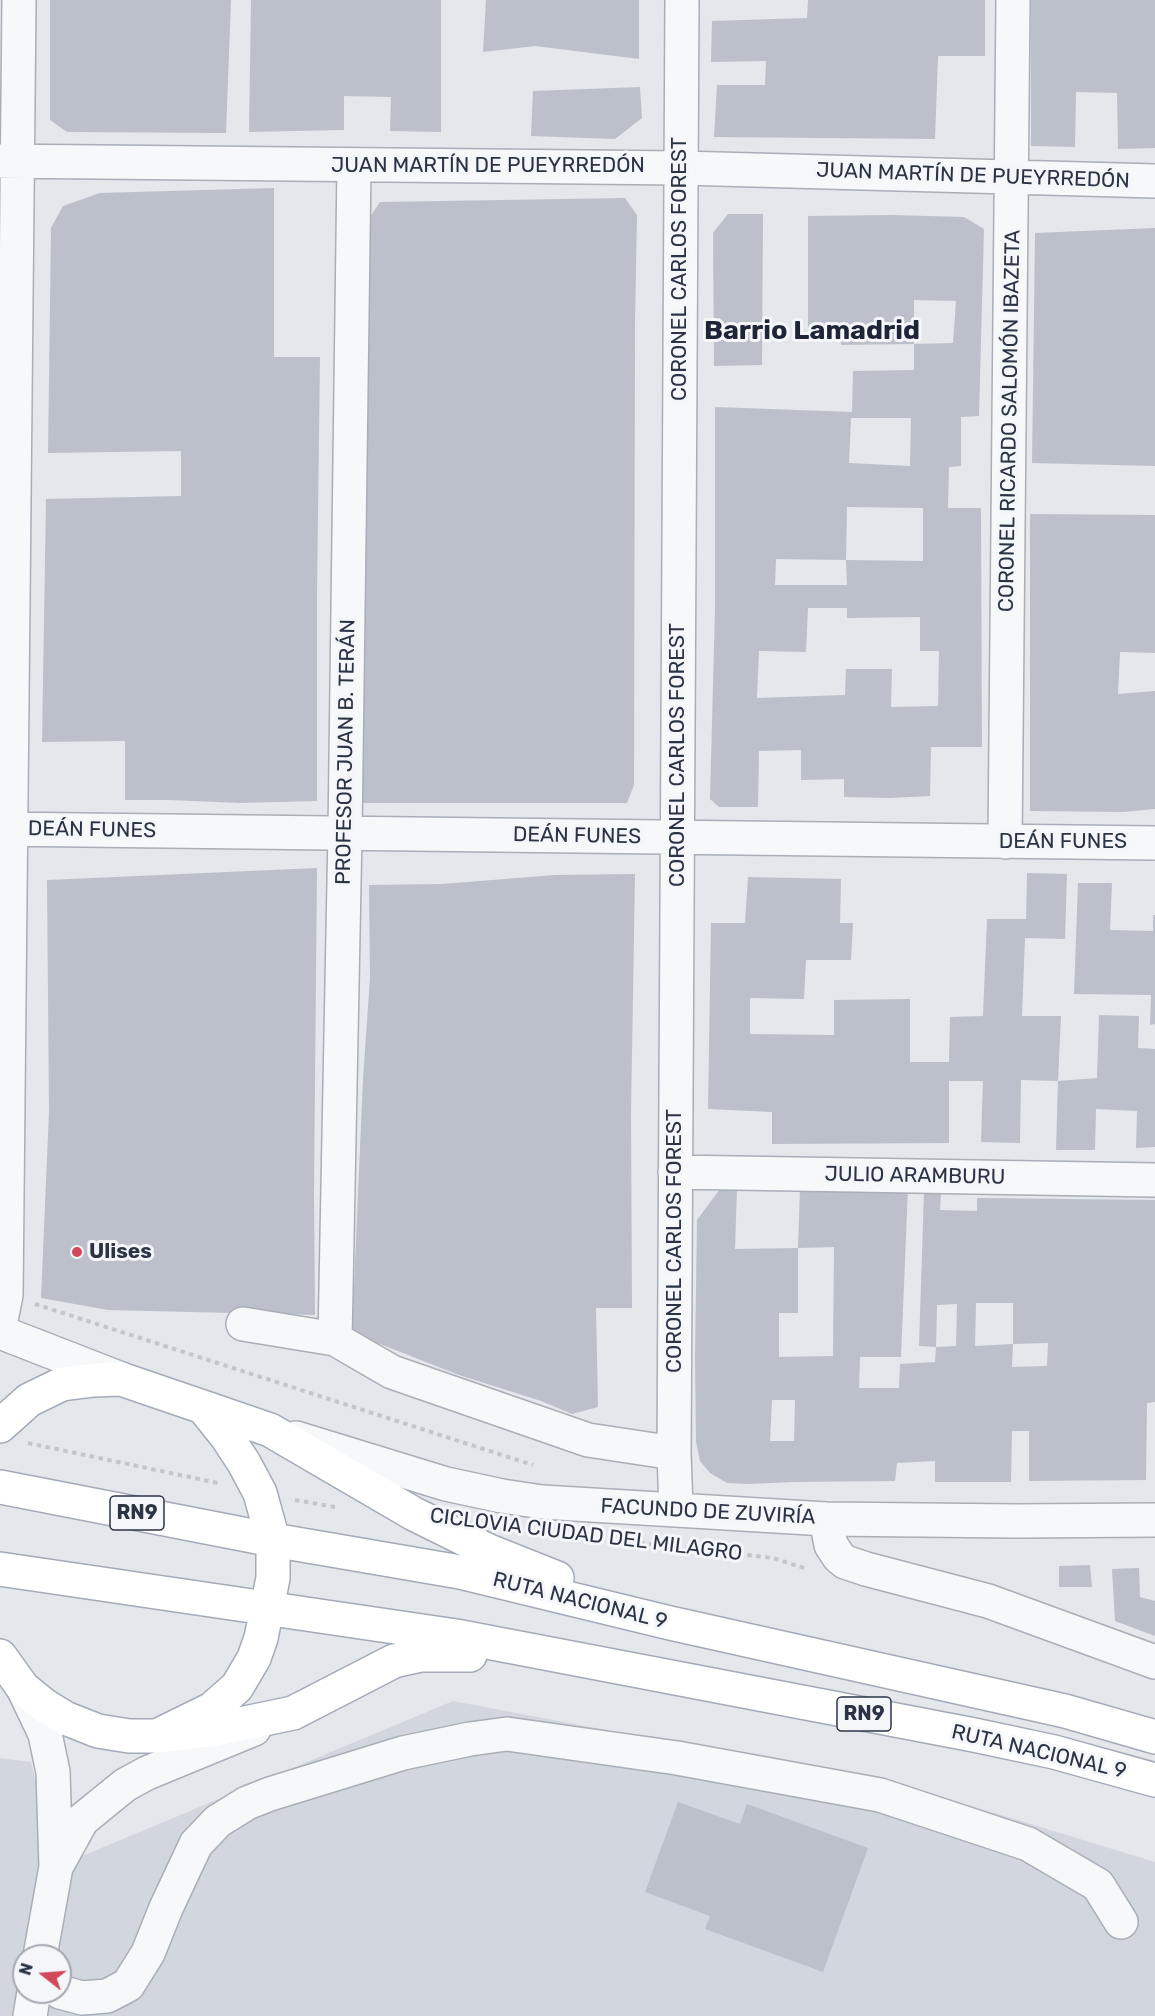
<!DOCTYPE html>
<html>
<head>
<meta charset="utf-8">
<style>
  body { margin:0 }
  #map { position:relative; width:1155px; height:2016px; overflow:hidden; background:#e4e7ec; font-family:Rubik,sans-serif }
  canvas { display:block }
  .north { position:absolute; left:12px; top:1944px; width:60px; height:60px; box-sizing:border-box; background:#f4f6f9; border:2px solid #a4a8b1; border-radius:50%; rotate:287deg; font-size:16px; font-weight:700; line-height:24px; text-align:center; color:#2b3445 }
  .north::after { content:''; display:block; margin:auto; width:21px; height:27px; background:#d1495b; clip-path:polygon(50% 0,100% 100%,50% 72%,0 100%) }
</style>
</head>
<body>
<div id="map">
<canvas width="1155" height="2016"></canvas>
<div class="north">N</div>
</div>
<script>
const ctx = document.querySelector('canvas').getContext('2d');
ctx.lineJoin = 'round';
function fill(path, color) {
  ctx.fillStyle = color;
  ctx.fill(path, 'evenodd');
}
function toPath(rows) {
  const path = new Path2D();
  for (const r of rows) {
    path.moveTo(r[0], r[1]);
    for (let i = 2; i < r.length; i += 2) path.lineTo(r[i], r[i + 1]);
  }
  return path;
}
function trace(path, color, width, dash) {
  ctx.strokeStyle = color;
  ctx.lineWidth = width;
  ctx.lineCap = dash ? 'butt' : 'round';
  ctx.setLineDash(dash || []);
  ctx.stroke(path);
}
function label(font, color, halo, rows, align = 'center') {
  ctx.font = font + ' Rubik,sans-serif';
  ctx.lineWidth = 6;
  ctx.setLineDash([]);
  ctx.textBaseline = 'middle';
  ctx.strokeStyle = halo;
  ctx.fillStyle = color;
  for (const [text, x, y, turn = 0] of rows) {
    ctx.save();
    ctx.translate(x, y);
    ctx.rotate((+turn || 0) * Math.PI / 180);
    ctx.textAlign = isNaN(turn) ? turn : align;
    if (halo) ctx.strokeText(text, 0, 0);
    ctx.fillText(text, 0, 0);
    ctx.restore();
  }
}
const built = toPath([
  [453,1701,916,1789,1155,1862,1155,2016,0,2016,0,1758,31,1762,56,1867],
  [24,1956,60,1956,60,1992,24,1992]
]);
const building = toPath([
  [50,0,231,0,226,133,67,132,50,120],
  [251,0,441,0,441,132,390,131,391,97,344,96,344,130,249,132],
  [486,0,639,0,639,59,535,46,483,52],
  [808,0,985,0,985,56,938,56,935,139,714,137,717,85,765,85,766,61,711,62,712,21,807,18],
  [1031,0,1155,0,1155,148,1118,149,1117,93,1076,92,1075,147,1031,146],
  [640,87,642,118,615,139,531,136,533,91],
  [274,188,274,357,320,357,317,592,317,801,241,803,169,800,125,800,125,741,42,742,46,499,181,496,181,451,48,453,51,228,63,206,100,193],
  [625,198,637,215,635,324,634,785,627,803,362,803,364,226,380,202],
  [728,214,763,214,762,365,714,366,713,233],
  [891,215,964,217,984,229,979,416,961,417,961,466,949,467,948,508,981,508,982,747,931,747,930,796,890,798,844,797,844,779,801,780,801,750,759,751,758,807,719,807,710,799,715,608,715,407,852,412,853,371,914,370,914,344,841,345,841,329,808,330,808,216],
  [914,300,956,301,953,343,914,344],
  [851,418,911,418,910,466,849,463],
  [847,507,923,508,923,561,846,560,847,585,775,585,776,559,846,560],
  [808,608,847,608,847,618,920,617,920,651,939,651,938,706,891,707,892,669,846,669,845,695,757,698,759,651,806,652],
  [1155,228,1155,466,1032,463,1035,233],
  [1030,514,1155,515,1155,653,1120,652,1118,694,1155,691,1155,809,1123,812,1030,811],
  [317,868,314,1190,315,1315,108,1310,41,1298,49,1112,47,880],
  [1027,873,1067,874,1065,939,1025,938,1022,1016,1061,1016,1058,1081,1021,1080,1020,1143,981,1142,983,1081,949,1081,949,1143,772,1144,772,1112,708,1109,711,923,745,923,748,877,841,879,840,923,853,923,851,960,806,960,804,999,750,998,750,1034,834,1035,834,1000,910,999,910,1062,949,1062,950,1017,983,1016,987,919,1026,919],
  [635,874,631,1113,632,1308,596,1308,598,1407,572,1414,541,1401,459,1375,352,1333,363,1079,370,978,369,885,442,884,555,875],
  [1078,883,1112,883,1110,930,1153,931,1153,915,1155,915,1155,1024,1150,1025,1151,995,1074,994],
  [1099,1015,1139,1016,1138,1048,1155,1049,1155,1147,1136,1148,1137,1111,1096,1109,1095,1150,1056,1150,1058,1081,1097,1078],
  [737,1188,735,1249,798,1248,800,1189,908,1188,901,1357,860,1357,859,1388,899,1388,900,1364,935,1362,936,1347,956,1346,957,1304,937,1305,936,1347,919,1346,924,1192,941,1193,940,1210,977,1211,977,1198,1155,1200,1155,1402,1147,1403,1146,1480,1029,1481,1029,1431,1012,1431,1011,1482,935,1482,935,1461,897,1463,895,1481,794,1482,748,1484,727,1483,710,1473,700,1461,696,1442,695,1358,697,1220,720,1189],
  [834,1247,833,1356,779,1357,779,1313,798,1313,798,1248],
  [976,1303,1013,1303,1013,1344,1048,1343,1047,1366,1012,1367,1013,1344,975,1346],
  [772,1400,795,1400,794,1441,770,1441],
  [1090,1565,1092,1587,1059,1587,1059,1566],
  [1139,1568,1140,1597,1155,1601,1155,1636,1115,1621,1112,1569],
  [678,1802,740,1824,747,1804,868,1848,823,1972,705,1929,710,1916,645,1892]
]);
const path = toPath([
  [35,1304,533,1465],
  [28,1443,218,1483],
  [295,1500,335,1507],
  [640,1543,773,1558,807,1569]
]);
const minor = toPath([
  [0,161,681,168,1155,181],
  [0,829,1155,843],
  [1005,842,1013,0],
  [675,1172,1155,1180],
  [243,1324,335,1339,392,1372,588,1440,674,1453],
  [0,1325,6,1295,19,0],
  [0,1332,121,1379],
  [335,1339,345,832,354,165],
  [296,1438,446,1484,502,1496,542,1502,826,1519,1016,1521,1155,1520],
  [676,1509,674,1453,682,0],
  [826,1519,831,1545,839,1557,845,1562,866,1569,988,1601,1155,1662],
  [23,1688,45,1734,53,1772,56,1867,40,1956],
  [56,1867,82,1820,125,1785,147,1773,254,1729],
  [60,1992,82,1998,107,1996,128,1985,148,1953,166,1908,196,1844,218,1821,247,1803,270,1794,403,1753,470,1739,507,1734,677,1758,880,1795,1028,1844,1098,1885,1121,1922],
  [30,2016,34,1992]
]);
const major = toPath([
  [203,1407,270,1430,414,1514,489,1551,557,1578],
  [0,1426,29,1400,62,1384,94,1380,121,1379,203,1407,227,1437,244,1463,260,1493,273,1540,273,1578,261,1638,254,1658,237,1687,212,1709,157,1736],
  [0,1487,273,1540,460,1572,670,1623,1065,1711,1155,1737],
  [0,1569,456,1636,974,1735,1054,1752,1155,1780],
  [0,1656,23,1688,44,1705,65,1718,98,1731,129,1736,157,1736,216,1729,293,1713,394,1661,421,1655,470,1655]
]);
const markers = [
  [77,1252,6,"#d1495b"]
];
const shields = [
  [137,1513,54],
  [864,1714,54]
];
const shieldNames = [
  ["RN9",137,1513],
  ["RN9",864,1714]
];
const streetNames = [
  ["JUAN MARTÍN DE PUEYRREDÓN",488,166],
  ["JUAN MARTÍN DE PUEYRREDÓN",973,176,2],
  ["CORONEL CARLOS FOREST",680,269,-90],
  ["CORONEL RICARDO SALOMÓN IBAZETA",1010,421,-89],
  ["PROFESOR JUAN B. TERÁN",346,752,-89],
  ["CORONEL CARLOS FOREST",678,755,-90],
  ["DEÁN FUNES",92,830,1],
  ["DEÁN FUNES",577,836,1],
  ["DEÁN FUNES",1063,842],
  ["JULIO ARAMBURU",915,1176,1],
  ["CORONEL CARLOS FOREST",675,1241,-90],
  ["FACUNDO DE ZUVIRÍA",708,1512,3],
  ["CICLOVIA CIUDAD DEL MILAGRO",586,1535,7],
  ["RUTA NACIONAL 9",580,1601,14],
  ["RUTA NACIONAL 9",1039,1752,13]
];
const poiNames = [
  ["Ulises",89,1252]
];
const districtNames = [
  ["Barrio Lamadrid",812,331]
];
fill(built, '#d2d6de');
fill(building, '#bbc0ca');
trace(minor, '#a9aeb7', 36);
trace(major, '#a3abb8', 36);
trace(path, '#c2c5cb', 4, [4.5, 4.5]);
trace(minor, '#f7f8fa', 33);
trace(major, '#fff', 33);
for (const [x, y, r, color] of markers) {
  const dot = new Path2D();
  dot.arc(x, y, r, 0, 2 * Math.PI);
  ctx.fillStyle = color;
  ctx.fill(dot);
  trace(dot, '#f4f6f9', 2);
}
for (const [x, y, w] of shields) {
  const box = new Path2D();
  box.roundRect(x - w / 2, y - 17, w, 34, 4.5);
  ctx.fillStyle = '#f4f6f9';
  ctx.fill(box);
  trace(box, '#2b3445', 1.5);
}
label('bold 20px', '#2b3445', null, shieldNames);
label('21px', '#2b3445', '#f4f6f9', streetNames);
label('bold 21px', '#2b3445', '#f4f6f9', poiNames, 'left');
label('bold 27px', '#1d2536', '#f4f6f9', districtNames);
</script>
</body>
</html>
